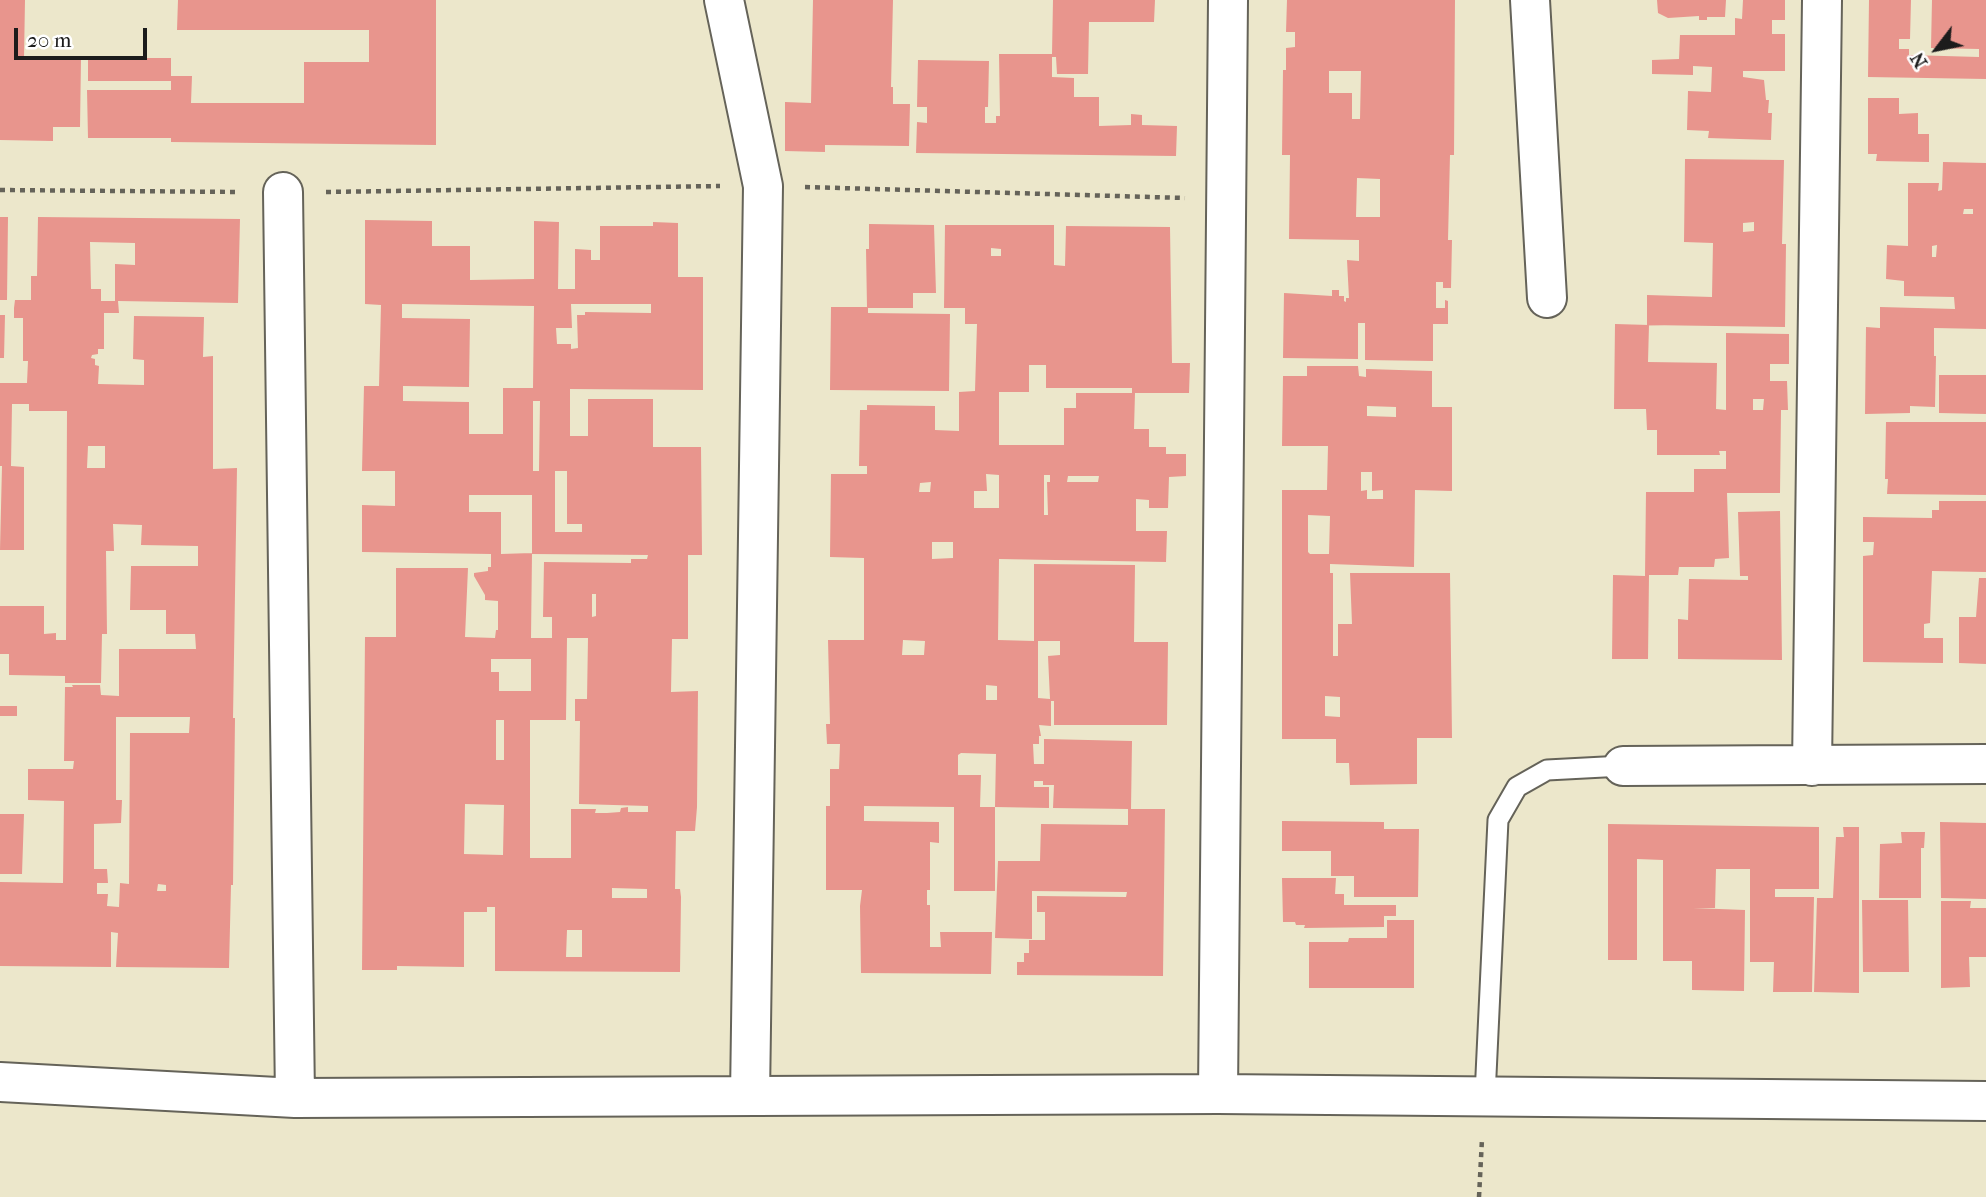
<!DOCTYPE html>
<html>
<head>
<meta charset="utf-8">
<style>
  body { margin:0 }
  #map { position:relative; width:1986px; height:1197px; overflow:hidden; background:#ece7cb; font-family:"IM FELL French Canon",serif }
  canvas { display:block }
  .north { position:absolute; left:1902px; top:14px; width:70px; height:70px; -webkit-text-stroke:5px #fff; paint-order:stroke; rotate:238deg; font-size:19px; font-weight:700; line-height:28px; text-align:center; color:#1c1c1c }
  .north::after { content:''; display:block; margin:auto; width:24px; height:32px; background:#1c1c1c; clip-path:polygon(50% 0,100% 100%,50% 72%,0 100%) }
  .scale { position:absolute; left:14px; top:28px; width:133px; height:32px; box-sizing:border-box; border:4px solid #1c1c1c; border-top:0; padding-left:9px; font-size:21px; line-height:24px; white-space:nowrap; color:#1c1c1c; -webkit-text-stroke:5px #fff; paint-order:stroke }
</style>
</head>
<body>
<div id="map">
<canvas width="1986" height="1197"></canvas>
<div class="north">N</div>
<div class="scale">20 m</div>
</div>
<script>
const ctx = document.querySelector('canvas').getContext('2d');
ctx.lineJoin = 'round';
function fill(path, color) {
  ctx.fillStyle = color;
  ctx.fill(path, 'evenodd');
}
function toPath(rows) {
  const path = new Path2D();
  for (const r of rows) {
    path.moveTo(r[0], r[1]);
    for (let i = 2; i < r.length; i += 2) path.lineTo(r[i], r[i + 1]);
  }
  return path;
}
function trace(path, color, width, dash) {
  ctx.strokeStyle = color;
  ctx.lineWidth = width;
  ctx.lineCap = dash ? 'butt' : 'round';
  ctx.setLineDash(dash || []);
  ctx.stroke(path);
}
const building = toPath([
  [0,0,25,0,24,58,81,58,80,127,53,127,53,141,0,140],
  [178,0,436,0,436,145,171,142,171,138,88,138,87,90,171,90,171,81,88,81,88,58,171,58,171,76,192,76,191,103,304,103,304,62,369,62,369,30,177,30],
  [813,0,893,0,891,87,893,87,893,104,910,104,909,146,825,145,825,152,785,151,785,102,811,103],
  [1053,0,1155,0,1154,22,1089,22,1088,74,1057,74,1056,57,1052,57,1052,77,1074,78,1074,97,1099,97,1099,126,1131,125,1131,114,1142,115,1142,125,1177,126,1176,156,916,153,917,122,927,123,927,107,917,107,918,60,989,61,988,107,985,107,985,123,996,123,996,116,1000,116,999,54,1052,54],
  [1287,0,1455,0,1454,155,1450,155,1448,240,1452,240,1451,288,1443,288,1443,282,1436,282,1436,308,1445,308,1445,300,1448,301,1448,324,1433,324,1433,361,1365,360,1365,323,1358,323,1358,359,1283,358,1284,293,1332,296,1332,290,1339,290,1339,296,1344,296,1344,301,1346,302,1346,298,1349,298,1347,260,1359,261,1359,240,1289,239,1290,155,1282,155,1283,70,1286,70,1286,48,1295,47,1295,32,1286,32],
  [1329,71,1361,71,1360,119,1352,119,1352,93,1329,93],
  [1357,178,1380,179,1380,217,1356,217],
  [1657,0,1726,0,1725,17,1707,17,1707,20,1699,20,1699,16,1668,18,1658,13],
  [1743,0,1785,0,1785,20,1772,20,1772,34,1785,34,1785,71,1743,71,1743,77,1764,80,1766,100,1769,100,1768,113,1772,113,1771,140,1708,138,1709,131,1687,130,1688,91,1711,92,1712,67,1693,66,1693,75,1652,74,1652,60,1679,59,1680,35,1735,35,1735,18,1742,19],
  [1869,0,1911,0,1910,39,1899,39,1899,49,1909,49,1909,55,1979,57,1979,49,1931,48,1932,0,1986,0,1986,79,1868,77],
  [1868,98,1899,98,1899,114,1918,113,1918,134,1929,134,1929,162,1876,161,1877,154,1868,154],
  [1685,159,1784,160,1782,244,1786,244,1785,327,1647,325,1647,295,1712,297,1713,243,1684,242],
  [1754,222,1754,231,1743,232,1743,223],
  [1943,162,1986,163,1986,329,1934,328,1934,356,1936,356,1935,407,1910,406,1910,413,1865,414,1866,327,1880,328,1880,307,1955,309,1954,297,1904,296,1904,281,1886,279,1887,245,1908,246,1908,183,1939,183,1938,191,1942,190],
  [1964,209,1973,209,1973,214,1963,214],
  [1937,245,1936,257,1932,257,1932,246],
  [0,217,8,217,7,300,0,300],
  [38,217,240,219,238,303,118,301,119,313,104,313,104,349,98,349,98,354,92,355,91,358,95,359,95,365,99,366,98,384,144,385,144,360,133,359,134,316,204,317,203,357,213,356,213,469,237,468,233,718,235,718,233,885,231,885,229,968,116,967,118,933,111,932,111,967,0,966,0,882,63,883,64,801,28,800,28,769,73,769,74,761,64,761,65,687,73,687,72,685,100,685,101,695,119,696,119,649,196,649,195,634,166,634,166,610,130,610,131,568,131,566,198,566,198,546,141,545,142,525,113,524,114,551,106,551,107,634,102,634,101,683,65,683,65,676,9,675,9,654,0,654,0,606,44,606,44,634,56,633,56,640,66,640,67,411,29,411,29,404,12,404,11,466,24,467,24,550,0,550,2,466,0,466,0,383,27,383,28,361,23,361,23,318,14,318,14,308,15,300,31,300,31,276,37,276],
  [90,242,135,243,135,265,115,264,115,301,101,301,101,289,91,289],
  [88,446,105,446,105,468,87,468],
  [116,717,190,717,189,733,130,733,129,884,120,883,119,907,107,906,108,894,97,894,97,883,108,883,107,869,94,869,94,824,121,823,122,800,116,800],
  [158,884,166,885,166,891,157,891],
  [365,220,432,221,432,246,470,246,470,280,534,279,534,221,559,222,558,289,575,289,575,249,591,250,591,260,600,260,600,226,653,226,653,222,678,223,678,277,703,277,703,390,570,389,570,436,588,436,588,399,653,399,653,447,701,447,702,555,688,555,688,639,672,639,671,692,698,691,697,807,695,831,676,831,675,889,680,889,681,897,680,972,495,971,495,907,487,907,487,912,464,912,464,967,397,966,397,970,362,970,365,637,396,637,396,568,468,568,465,637,495,638,496,630,498,630,498,601,485,600,485,595,474,576,474,573,488,571,488,567,491,567,491,554,362,552,362,505,395,506,395,471,362,471,364,386,379,386,381,305,365,304],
  [402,304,534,306,533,388,503,388,503,434,469,434,469,402,403,401,403,386,469,387,470,319,402,318],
  [571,304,651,304,651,313,585,312,585,315,577,315,578,348,571,349,571,344,557,344,556,328,572,328],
  [533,401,540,401,539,471,533,471],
  [555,471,567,471,567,524,582,524,582,532,555,532],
  [469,495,532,495,532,554,648,555,647,559,631,559,631,563,544,562,543,617,552,617,552,638,531,638,532,553,501,554,501,512,469,512],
  [592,594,596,594,596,616,592,617],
  [567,638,588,638,587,699,575,699,575,721,580,721,579,804,648,806,648,812,628,812,628,807,621,808,620,812,607,813,595,813,596,809,571,809,571,858,530,858,530,720,566,720],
  [491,659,531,659,531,691,499,691,499,672,491,672],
  [496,720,504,720,504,760,496,760],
  [465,804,504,805,503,855,464,854],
  [612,888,647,889,647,898,612,898],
  [567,930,582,930,582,957,566,957],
  [869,224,934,225,936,293,913,293,913,308,868,308,868,313,950,314,949,391,830,390,831,307,867,307,866,249,869,249],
  [945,225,1054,225,1054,265,1065,266,1066,226,1170,227,1172,363,1190,363,1189,393,1135,393,1134,429,1149,429,1149,447,1166,447,1166,454,1186,454,1186,476,1169,477,1168,508,1149,508,1149,500,1136,499,1136,531,1167,531,1166,562,999,559,998,640,1034,641,1034,564,1135,565,1134,642,1168,642,1167,725,1054,725,1054,701,1051,701,1051,726,1039,725,1041,736,1039,736,1039,744,1033,744,1034,764,1044,764,1044,739,1132,741,1131,809,1165,809,1163,976,1017,975,1017,962,1024,962,1024,953,1029,953,1029,940,1045,940,1045,912,1037,912,1037,896,1126,897,1127,892,1032,891,1032,939,995,938,998,861,1040,861,1041,824,1128,825,1128,809,1053,808,1054,785,1043,785,1043,781,1034,781,1034,787,1049,787,1049,808,995,807,996,754,961,753,958,755,958,775,981,775,980,807,995,807,995,891,954,891,954,807,864,806,864,821,939,822,939,843,930,842,930,890,927,890,927,905,930,905,930,947,941,947,940,932,992,932,991,974,861,973,860,906,862,890,826,890,826,806,830,806,830,769,839,769,840,744,827,744,826,724,830,724,828,640,864,640,864,558,830,557,831,474,867,474,867,466,859,466,860,410,867,410,867,405,935,406,935,430,959,431,959,392,975,391,977,324,965,324,965,308,944,308],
  [991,248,1001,249,1001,256,991,256],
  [1029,365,1046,365,1046,388,1132,388,1132,393,1076,393,1076,408,1064,408,1064,445,999,445,999,392,1029,392],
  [986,474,999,475,999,508,974,508,974,491,987,491],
  [1044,475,1050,475,1050,482,1047,482,1048,515,1044,515],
  [1068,476,1099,476,1098,482,1067,482],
  [931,482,930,492,919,492,920,483],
  [932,542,953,542,953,558,932,559],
  [903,640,925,641,924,655,902,655],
  [1038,641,1060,641,1060,655,1048,656,1050,699,1038,698],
  [986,685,997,686,997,700,986,700],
  [0,315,5,315,4,358,0,358],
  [1615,324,1649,325,1648,362,1717,363,1716,409,1726,410,1726,333,1789,334,1789,364,1770,364,1770,381,1787,381,1788,410,1781,410,1780,493,1727,493,1729,558,1715,559,1714,567,1679,567,1678,575,1649,575,1648,659,1612,659,1613,575,1645,576,1646,492,1694,492,1694,469,1726,469,1726,451,1719,451,1720,455,1657,455,1657,430,1647,430,1646,409,1614,409],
  [1753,399,1764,399,1763,410,1753,410],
  [1307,366,1358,366,1359,376,1366,377,1366,369,1432,371,1432,407,1452,407,1452,491,1415,490,1414,567,1330,564,1330,573,1333,573,1333,656,1338,656,1338,624,1352,624,1350,573,1450,573,1452,738,1417,738,1417,784,1350,785,1349,763,1336,763,1336,739,1282,739,1282,490,1327,490,1328,446,1282,446,1283,376,1307,376],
  [1367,406,1396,407,1396,417,1367,416],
  [1361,472,1372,472,1372,491,1383,490,1383,499,1367,499,1367,490,1361,491],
  [1308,515,1330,516,1329,554,1310,554,1308,552],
  [1325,696,1340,697,1340,717,1325,716],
  [1939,375,1986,375,1986,414,1939,413],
  [1886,422,1986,422,1986,495,1887,494,1888,479,1885,479],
  [1939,501,1986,501,1986,572,1932,571,1930,623,1924,624,1924,638,1943,638,1943,663,1863,662,1863,556,1873,555,1874,542,1863,542,1863,517,1932,518,1932,510,1939,510],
  [1780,511,1782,660,1678,659,1678,619,1688,620,1689,579,1748,580,1748,576,1740,576,1738,512],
  [1979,578,1986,578,1986,664,1959,663,1959,617,1976,617],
  [0,706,17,706,17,716,0,716],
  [0,814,24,814,22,874,0,874],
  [1282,821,1384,822,1384,829,1419,829,1418,897,1354,897,1354,876,1331,876,1331,851,1282,851],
  [1940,822,1986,823,1986,899,1941,898],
  [1608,824,1819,827,1819,889,1775,889,1775,897,1814,897,1812,992,1773,992,1774,962,1750,962,1750,869,1716,869,1715,908,1693,908,1745,910,1744,991,1692,990,1692,961,1663,961,1663,860,1637,859,1637,960,1608,960],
  [1843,827,1859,827,1859,993,1814,992,1817,898,1833,898,1836,837,1844,837],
  [1901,832,1925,832,1924,848,1921,848,1921,898,1879,898,1880,844,1902,843],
  [1282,878,1336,878,1335,894,1344,894,1344,905,1396,905,1396,916,1384,916,1384,927,1304,928,1305,925,1296,925,1295,922,1283,922],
  [1862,900,1908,900,1909,972,1863,972],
  [1941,901,1971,901,1970,908,1986,908,1986,957,1969,957,1970,987,1941,988],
  [1387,920,1414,920,1414,988,1309,988,1309,942,1348,942,1349,938,1387,938]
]);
const path = toPath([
  [805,187,1185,198],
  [0,190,240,192],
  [326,192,720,186],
  [1479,1197,1482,1139]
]);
const service = toPath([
  [1485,1096,1498,820,1517,787,1547,770,1623,766]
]);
const minor = toPath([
  [724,0,763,186,750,1096],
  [1530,0,1547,298],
  [283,192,295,1098],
  [1623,766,1986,764],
  [1812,766,1822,0],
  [0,1082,295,1098,1218,1094,1986,1101],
  [1218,1094,1228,0]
]);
fill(building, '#e8958d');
trace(service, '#656359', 23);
trace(minor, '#656359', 42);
trace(path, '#656359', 4.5, [5, 5]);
trace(service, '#fff', 19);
trace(minor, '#fff', 38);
</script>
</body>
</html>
